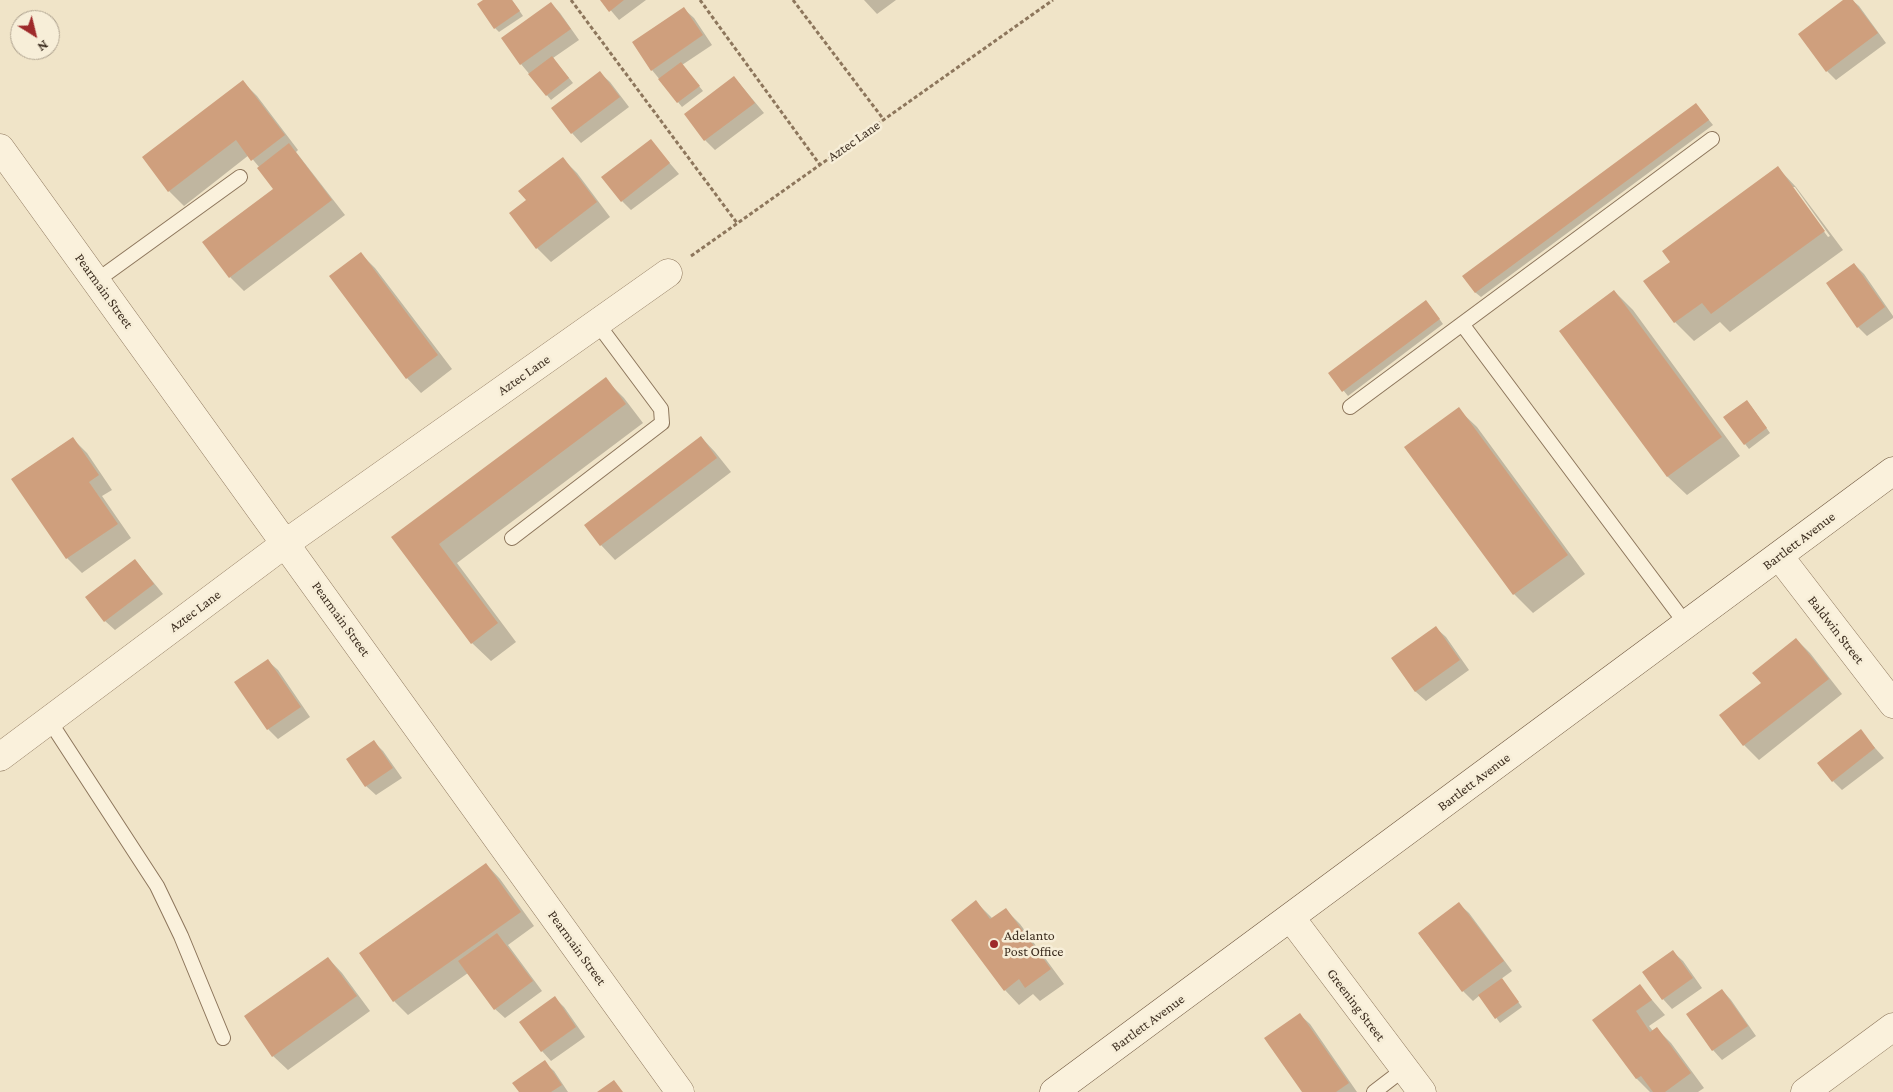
<!DOCTYPE html>
<html>
<head>
<meta charset="utf-8">
<style>
  body { margin:0 }
  #map { position:relative; width:1893px; height:1092px; overflow:hidden; background:#f0e4c8; font-family:"Crimson Pro",serif }
  canvas { display:block }
  .north { position:absolute; left:10px; top:10px; width:50px; height:50px; box-sizing:border-box; background:#f7eed8; border:1px solid #ada18e; border-radius:50%; rotate:144deg; font-size:14px; font-weight:700; line-height:20px; text-align:center; color:#3d2e20 }
  .north::after { content:''; display:block; margin:auto; width:18px; height:22px; background:#9e2a2b; clip-path:polygon(50% 0,100% 100%,50% 72%,0 100%) }
</style>
</head>
<body>
<div id="map">
<canvas width="1893" height="1092"></canvas>
<div class="north">N</div>
</div>
<script>
const ctx = document.querySelector('canvas').getContext('2d');
ctx.lineJoin = 'round';
function fill(path, color) {
  ctx.fillStyle = color;
  ctx.fill(path, 'evenodd');
}
function toPath(rows) {
  const path = new Path2D();
  for (const r of rows) {
    path.moveTo(r[0], r[1]);
    for (let i = 2; i < r.length; i += 2) path.lineTo(r[i], r[i + 1]);
  }
  return path;
}
function trace(path, color, width, dash) {
  ctx.strokeStyle = color;
  ctx.lineWidth = width;
  ctx.lineCap = dash ? 'butt' : 'round';
  ctx.setLineDash(dash || []);
  ctx.stroke(path);
}
function label(font, color, halo, rows, align = 'center') {
  ctx.font = font + ' "Crimson Pro",serif';
  ctx.lineWidth = 5;
  ctx.setLineDash([]);
  ctx.textBaseline = 'middle';
  ctx.strokeStyle = halo;
  ctx.fillStyle = color;
  for (const [text, x, y, turn = 0] of rows) {
    ctx.save();
    ctx.translate(x, y);
    ctx.rotate((+turn || 0) * Math.PI / 180);
    ctx.textAlign = isNaN(turn) ? turn : align;
    if (halo) ctx.strokeText(text, 0, 0);
    ctx.fillText(text, 0, 0);
    ctx.restore();
  }
}
const shadow = toPath([
  [485,0,512,0,523,16,499,32,495,28],
  [602,0,646,0,619,20],
  [864,0,896,0,877,14],
  [1845,0,1852,0,1859,6,1886,43,1836,80,1827,71],
  [551,3,560,13,579,40,553,58,573,83,551,100,521,64,503,38],
  [684,9,694,18,712,45,682,65,703,91,682,107,652,70],
  [600,73,610,82,629,107,581,143,572,133],
  [734,77,764,113,715,150,705,140,685,114],
  [243,82,257,96,298,150,296,152,345,215,244,291,230,277,274,189,260,168,249,155,184,206,169,191,143,157],
  [1696,104,1713,125,1481,297,1476,293,1464,276],
  [650,140,679,174,631,210,622,201],
  [563,159,577,173,610,217,551,262,537,248],
  [1778,168,1796,187,1843,250,1730,332,1720,322,1694,341,1675,322,1645,282,1672,262],
  [1791,187,1795,187,1830,236,1828,237],
  [361,254,375,268,452,369,421,393,407,378,331,277],
  [1854,264,1864,274,1893,316,1893,318,1867,336,1858,327],
  [1614,291,1633,310,1740,456,1687,495,1668,477,1560,331],
  [1430,306,1443,324,1348,396,1330,374],
  [605,379,624,398,643,423,457,563,516,642,491,661,472,643,393,537],
  [1751,406,1770,433,1749,449,1745,444],
  [1458,409,1477,427,1585,574,1533,613,1514,594],
  [701,437,715,452,731,472,615,560,601,545,585,525],
  [73,439,87,453,112,490,102,496,131,538,82,573,67,558,13,480],
  [135,560,163,594,115,630,105,621],
  [1436,628,1446,637,1469,670,1426,701,1416,692,1393,658],
  [1796,639,1810,653,1842,694,1759,760,1744,745,1721,716,1763,683],
  [268,661,278,670,310,717,278,739,268,729,236,683],
  [1860,731,1884,758,1842,790,1833,781],
  [374,742,383,751,402,778,376,795,366,786],
  [486,864,500,879,534,926,508,945,542,991,505,1018,495,1009,468,973,408,1015,394,1001],
  [976,902,993,919,1006,910,1020,924,1064,984,1040,1001,1033,994,1019,1005,1005,990,952,920],
  [1459,904,1469,913,1512,971,1501,979,1522,1007,1500,1023,1480,995,1473,1001,1463,991,1419,934],
  [1673,952,1683,961,1702,988,1672,1009,1663,999],
  [328,958,342,973,370,1011,288,1070,273,1056],
  [1640,986,1665,1015,1649,1026,1653,1031,1657,1029,1671,1043,1704,1088,1698,1092,1650,1092,1637,1079,1593,1020],
  [1722,990,1731,1000,1756,1036,1722,1060,1713,1050],
  [555,998,564,1007,585,1037,551,1061,542,1051],
  [1300,1015,1310,1024,1357,1092,1303,1092],
  [544,1062,554,1071,568,1092,520,1092]
]);
const building = toPath([
  [483,0,512,0,520,11,494,29,477,4],
  [600,0,624,0,609,12],
  [1843,0,1853,0,1878,33,1826,72,1798,34],
  [551,2,571,29,520,65,501,38],
  [684,7,703,35,651,71,632,42],
  [552,56,569,78,546,96,528,74],
  [681,62,700,86,677,103,658,79],
  [600,71,620,97,571,134,551,108],
  [734,76,755,103,704,141,684,114],
  [243,80,285,135,251,161,236,140,168,192,142,157],
  [1696,103,1709,120,1475,293,1462,276],
  [651,139,670,163,621,202,601,177],
  [289,143,332,200,229,278,202,242,273,189,257,168],
  [563,157,597,202,536,249,509,213,526,200,518,191],
  [1778,166,1825,231,1711,314,1702,303,1674,323,1643,281,1670,262,1662,251],
  [361,252,438,355,406,379,329,276],
  [1854,263,1885,307,1857,328,1826,283],
  [1614,290,1722,437,1667,477,1559,331],
  [1426,300,1440,319,1342,392,1328,373],
  [606,377,626,404,439,544,498,623,471,644,391,537],
  [1747,400,1767,428,1744,445,1723,417],
  [1459,407,1568,555,1513,595,1404,447],
  [701,436,717,458,600,546,584,525],
  [73,437,99,475,89,482,118,524,66,559,11,479],
  [135,559,154,584,104,622,85,597],
  [1436,626,1460,660,1415,692,1391,658],
  [1796,638,1829,679,1743,746,1719,715,1761,683,1752,673],
  [268,659,301,707,267,730,234,682],
  [1861,729,1875,748,1832,782,1817,763],
  [374,740,393,768,365,787,346,759],
  [486,863,521,912,393,1002,359,953],
  [976,900,990,919,1006,908,1051,969,1025,988,1019,979,1004,991,951,920],
  [1459,902,1504,961,1462,992,1418,933],
  [497,933,533,981,494,1010,458,961],
  [1673,950,1693,978,1662,1000,1642,972],
  [328,957,357,996,272,1057,244,1016],
  [1502,978,1519,1002,1495,1019,1478,995],
  [1640,984,1652,1000,1636,1011,1650,1032,1657,1027,1691,1073,1665,1092,1653,1092,1641,1076,1636,1079,1592,1020],
  [1722,989,1748,1026,1712,1051,1686,1014],
  [555,996,576,1027,541,1052,519,1022],
  [1300,1013,1349,1083,1336,1092,1302,1092,1264,1038],
  [545,1060,562,1085,551,1092,519,1092,512,1083],
  [614,1080,623,1092,597,1092]
]);
const path = toPath([
  [571,0,737,223],
  [700,0,820,165],
  [793,0,884,120],
  [691,256,1053,0]
]);
const lane = toPath([
  [96,281,240,177],
  [1462,324,1686,624],
  [1350,407,1712,139],
  [512,538,662,423,661,409,597,323],
  [49,720,157,886,181,936,223,1038],
  [1374,1092,1404,1069]
]);
const street = toPath([
  [0,148,680,1092],
  [1779,556,1893,704],
  [0,757,286,543,668,273],
  [1291,918,1422,1092],
  [1805,1092,1893,1027]
]);
const secondary = toPath([
  [1054,1092,1893,471]
]);
const markers = [
  [994,944,5,"#9e2a2b"]
];
const streetNames = [
  ["Aztec Lane",854,141,-35],
  ["Pearmain Street",104,291,54],
  ["Aztec Lane",524,375,-35],
  ["Bartlett Avenue",1799,541,-37],
  ["Aztec Lane",195,611,-37],
  ["Pearmain Street",341,619,54],
  ["Baldwin Street",1836,630,52],
  ["Bartlett Avenue",1474,782,-37],
  ["Pearmain Street",577,948,54],
  ["Greening Street",1356,1005,53],
  ["Bartlett Avenue",1148,1023,-36]
];
const poiNames = [
  ["Adelanto",1004,936],
  ["Post Office",1004,952]
];
fill(shadow, '#0003');
fill(building, '#cf9f7d');
trace(lane, '#8d765c', 16);
trace(street, '#8d765c', 29);
trace(secondary, '#6f573f', 29);
trace(path, '#8d765c', 3, [4, 2.5]);
trace(lane, '#faf1dc', 14);
trace(street, '#faf1dc', 28);
trace(secondary, '#faf1dc', 28);
for (const [x, y, r, color] of markers) {
  const dot = new Path2D();
  dot.arc(x, y, r, 0, 2 * Math.PI);
  ctx.fillStyle = color;
  ctx.fill(dot);
  trace(dot, '#f7eed8', 2);
}
label('14px', '#3d2e20', '#f7eed8', streetNames);
label('14px', '#3d2e20', '#f7eed8', poiNames, 'left');
</script>
</body>
</html>
